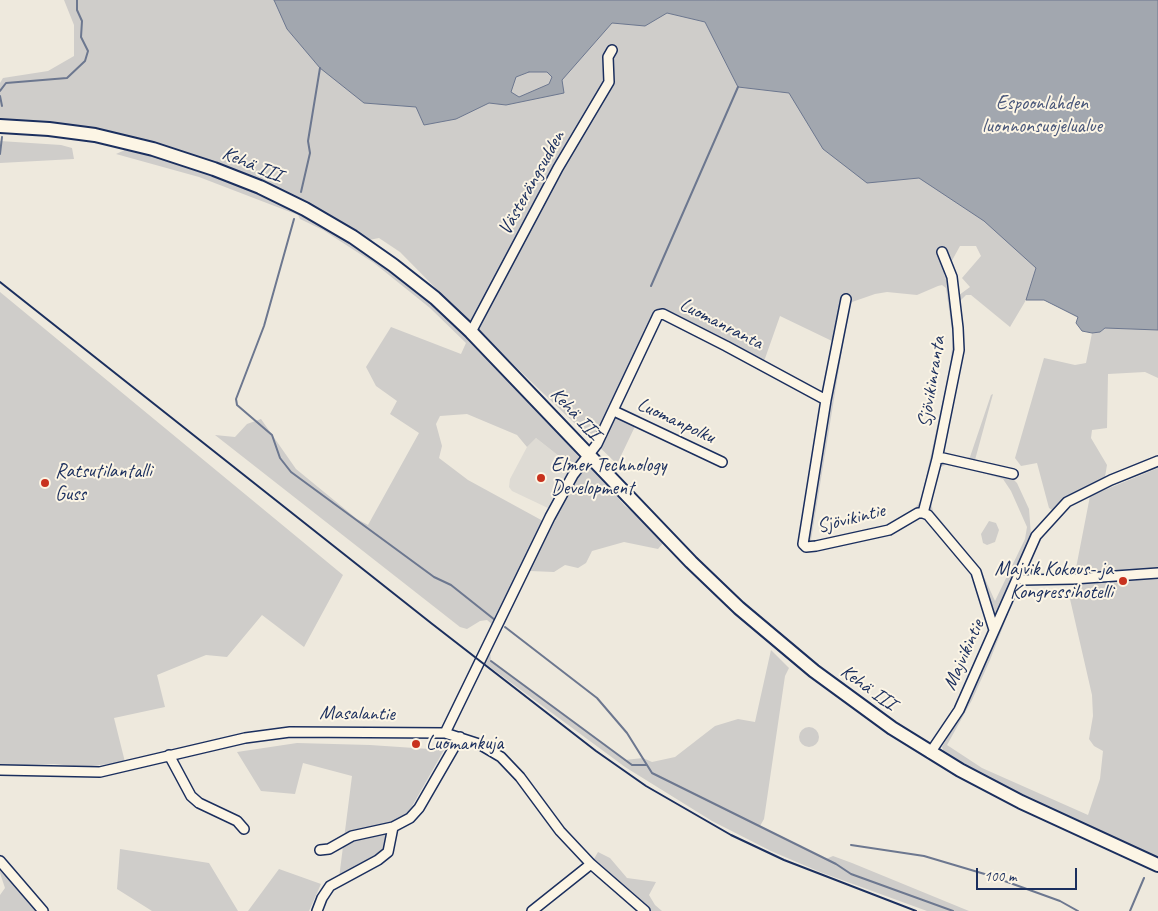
<!DOCTYPE html>
<html>
<head>
<meta charset="utf-8">
<style>
  body { margin:0 }
  #map { position:relative; width:1158px; height:911px; overflow:hidden; background:#eee9dd; font-family:Caveat,sans-serif }
  canvas { display:block }
  .scale { position:absolute; left:976px; top:868px; width:101px; height:22px; box-sizing:border-box; border:2px solid #1b2f5e; border-top:0; padding-left:6px; font-size:15px; line-height:18px; white-space:nowrap; color:#1b2f5e; -webkit-text-stroke:4px #fcf5e5; paint-order:stroke }
</style>
</head>
<body>
<div id="map">
<canvas width="1158" height="911"></canvas>
<div class="scale">100 m</div>
</div>
<script>
const ctx = document.querySelector('canvas').getContext('2d');
ctx.lineJoin = 'round';
function fill(path, color) {
  ctx.fillStyle = color;
  ctx.fill(path, 'evenodd');
}
function toPath(rows) {
  const path = new Path2D();
  for (const r of rows) {
    if (r.length === 3) {
      path.moveTo(r[0] + r[2], r[1]);
      path.arc(r[0], r[1], r[2], 0, 2 * Math.PI);
      continue;
    }
    path.moveTo(r[0], r[1]);
    for (let i = 2; i < r.length; i += 2) path.lineTo(r[i], r[i + 1]);
  }
  return path;
}
function trace(path, color, width, dash) {
  ctx.strokeStyle = color;
  ctx.lineWidth = width;
  ctx.lineCap = dash ? 'butt' : 'round';
  ctx.setLineDash(dash || []);
  ctx.stroke(path);
}
function label(font, color, halo, rows, align = 'center') {
  ctx.font = font + ' Caveat,sans-serif';
  ctx.lineWidth = 4;
  ctx.setLineDash([]);
  ctx.textBaseline = 'middle';
  ctx.strokeStyle = halo;
  ctx.fillStyle = color;
  for (const [text, x, y, turn = 0] of rows) {
    ctx.save();
    ctx.translate(x, y);
    ctx.rotate((+turn || 0) * Math.PI / 180);
    ctx.textAlign = isNaN(turn) ? turn : align;
    if (halo) ctx.strokeText(text, 0, 0);
    ctx.fillText(text, 0, 0);
    ctx.restore();
  }
}
const built = toPath([
  [536,438,574,468,550,509,512,491,509,487,510,479,527,447]
]);
const green = toPath([
  [64,0,1158,0,1158,378,1145,372,1108,374,1107,428,1092,430,1091,438,1107,465,1104,483,1067,502,1057,513,1049,508,1037,463,1021,466,1015,458,1044,358,1075,365,1086,363,1092,333,1100,332,1105,328,1106,311,1088,304,1084,318,1078,318,1044,300,1026,300,1010,327,971,295,966,295,959,302,963,344,943,448,944,454,964,459,970,457,991,395,993,394,975,460,968,462,938,457,960,346,955,298,970,287,962,278,981,256,976,246,960,246,944,275,950,280,956,350,924,504,900,522,881,530,807,545,805,536,842,316,847,300,841,299,832,341,780,316,762,367,660,317,620,407,640,416,617,464,471,324,400,252,379,238,369,240,310,205,267,184,215,163,137,139,39,122,0,120,0,83,3,78,48,71,74,56,74,25],
  [938,286,942,285,946,288,953,337,950,368,921,500,913,511,905,517,879,528,817,541,811,540,849,307,852,302,875,294,887,292,917,295],
  [0,141,61,145,72,148,74,159,0,163],
  [125,150,185,164,239,184,303,214,350,242,419,292,461,329,542,413,578,456,580,459,574,468,536,438,527,447,517,435,467,414,440,416,436,424,442,446,439,458,468,480,543,521,493,625,487,620,480,621,467,629,460,627,215,435,235,437,247,424,261,419,296,469,357,519,368,525,419,433,390,414,397,401,376,386,366,367,391,327,461,354,466,343,430,308,374,263,323,230,300,219,298,215,199,177,116,154],
  [0,292,343,575,304,647,262,615,227,657,206,655,157,675,165,707,114,718,125,762,83,767,54,764,0,766],
  [939,461,1010,476,1017,483,1029,509,1031,535,996,615,994,615,978,571,927,509],
  [949,463,1003,479,1011,491,1027,527,1025,539,995,601,980,568,933,511,931,503,939,468],
  [586,465,596,472,625,506,646,521,664,542,658,549,624,542,592,551,586,563,578,568,565,565,554,572,530,571,556,512,577,474],
  [1158,468,1158,859,1036,804,945,755,942,747,969,700,1005,613,1008,614,990,660,972,700,947,745,982,768,1088,815,1100,779,1103,751,1094,746,1089,739,1093,716,1092,695,1070,599,1090,496],
  [989,521,996,523,999,530,995,542,987,545,983,543,981,534],
  [771,650,789,668,785,676,764,819,760,826,826,859,833,856,852,863,969,911,927,911,820,872,771,851,712,821,625,767,483,662,490,652,491,661,625,760,643,758,652,762,675,757,715,726,738,719,755,722],
  [809,737,10],
  [297,743,370,745,444,750,390,845,339,878,352,776,303,763,295,794,261,791,237,752],
  [120,849,209,863,238,911,152,911,117,889],
  [598,852,610,858,627,878,656,882,649,895,655,905,662,911,645,911,591,864],
  [0,854,13,867,50,911,0,911,0,895,5,888,0,873],
  [279,869,321,884,309,911,248,911]
]);
const water = toPath([
  [274,0,1158,0,1158,330,1105,328,1100,332,1092,333,1082,331,1076,323,1078,317,1044,300,1026,300,1036,268,984,221,919,178,867,183,823,149,789,93,738,87,705,22,667,13,645,26,612,23,562,80,564,93,506,105,489,103,456,119,424,125,416,107,364,103,320,68,287,29,274,0],
  [529,72,547,72,552,77,549,84,519,97,511,92,516,77,529,72]
]);
const stream = toPath([
  [0,91,6,83,67,78,85,61,88,51,81,37,82,21,77,10,77,0],
  [0,96,2,106],
  [0,154,2,137],
  [301,192,310,153,308,141,320,68],
  [294,219,264,326,236,399,237,405,272,435,280,458,291,472,434,577,451,585,495,620],
  [651,286,738,87],
  [505,627,597,698,627,733,652,773,836,864,851,874,953,911],
  [491,661,632,765,647,765],
  [851,845,924,856,988,875,1060,901,1078,911],
  [1130,911,1144,878]
]);
const minor = toPath([
  [846,299,826,400,803,544,806,547,816,546,889,530,918,513,923,513,928,515,976,572,994,630],
  [471,332,558,168,609,82,608,57,612,50],
  [614,411,722,462],
  [937,459,959,350,958,328,952,277,942,252],
  [923,513,937,459,943,458,1013,474],
  [1018,577,1023,580,1073,579,1158,573],
  [445,733,550,517,573,475,597,444,658,315,663,314,726,346,826,400],
  [930,753,959,710,1036,536,1067,502,1111,480,1158,461],
  [169,755,191,796,199,803,237,821,244,829],
  [0,770,100,772,245,738,290,732,445,733,479,744,501,757,520,777,560,831,591,864,645,911],
  [320,850,329,849,352,836,393,827],
  [0,861,43,911],
  [317,911,322,898,330,886,378,860,388,852,393,827,410,818,419,808,460,737],
  [532,911,591,864]
]);
const highway = toPath([
  [0,126,49,129,95,135,153,149,214,169,260,187,305,209,353,237,393,265,435,298,471,332,691,562,739,608,814,671,892,728,960,770,1021,802,1158,865]
]);
const rail = toPath([
  [0,282,431,623,596,751,646,786,731,835,784,860,916,911]
]);
const markers = [
  [541,478,5,"#c8321e"],
  [45,483,5,"#c8321e"],
  [1123,581,5,"#c8321e"],
  [416,744,5,"#c8321e"]
];
const parkNames = [
  ["Espoonlahden",1042,104],
  ["luonnonsuojelualue",1042,127]
];
const streetNames = [
  ["Kehä III",252,165,23],
  ["Västerängsudden",532,183,-61],
  ["Luomanranta",721,324,27],
  ["Sjövikinranta",932,382,-81],
  ["Kehä III",575,414,47],
  ["Luomanpolku",676,421,25],
  ["Sjövikintie",851,519,-14],
  ["Majvikintie",964,655,-66],
  ["Kehä III",868,688,36],
  ["Masalantie",357,714,1]
];
const poiNames = [
  ["Elmer Technology",551,466],
  ["Development",551,489],
  ["Ratsutilantalli",55,472],
  ["Guss",55,495],
  ["Majvik Kokous- ja",1113,570,"right"],
  ["Kongressihotelli",1113,593,"right"],
  ["Luomankuja",426,744]
];
fill(built, '#dedbd4');
fill(green, '#cfcdca');
fill(water, '#a2a7af');
trace(water, '#6c778f', 1);
trace(stream, '#6c778f', 2);
trace(minor, '#1b2f5e', 12);
trace(highway, '#1b2f5e', 16);
trace(minor, '#fcf5e5', 9);
trace(highway, '#fcf5e5', 12);
trace(rail, '#1b2f5e', 2);
for (const [x, y, r, color] of markers) {
  const dot = new Path2D();
  dot.arc(x, y, r, 0, 2 * Math.PI);
  ctx.fillStyle = color;
  ctx.fill(dot);
  trace(dot, '#fcf5e5', 2);
}
label('20px', '#485679', '#fcf5e5', parkNames);
label('20px', '#1b2f5e', '#fcf5e5', streetNames);
label('20px', '#1b2f5e', '#fcf5e5', poiNames, 'left');
</script>
</body>
</html>
